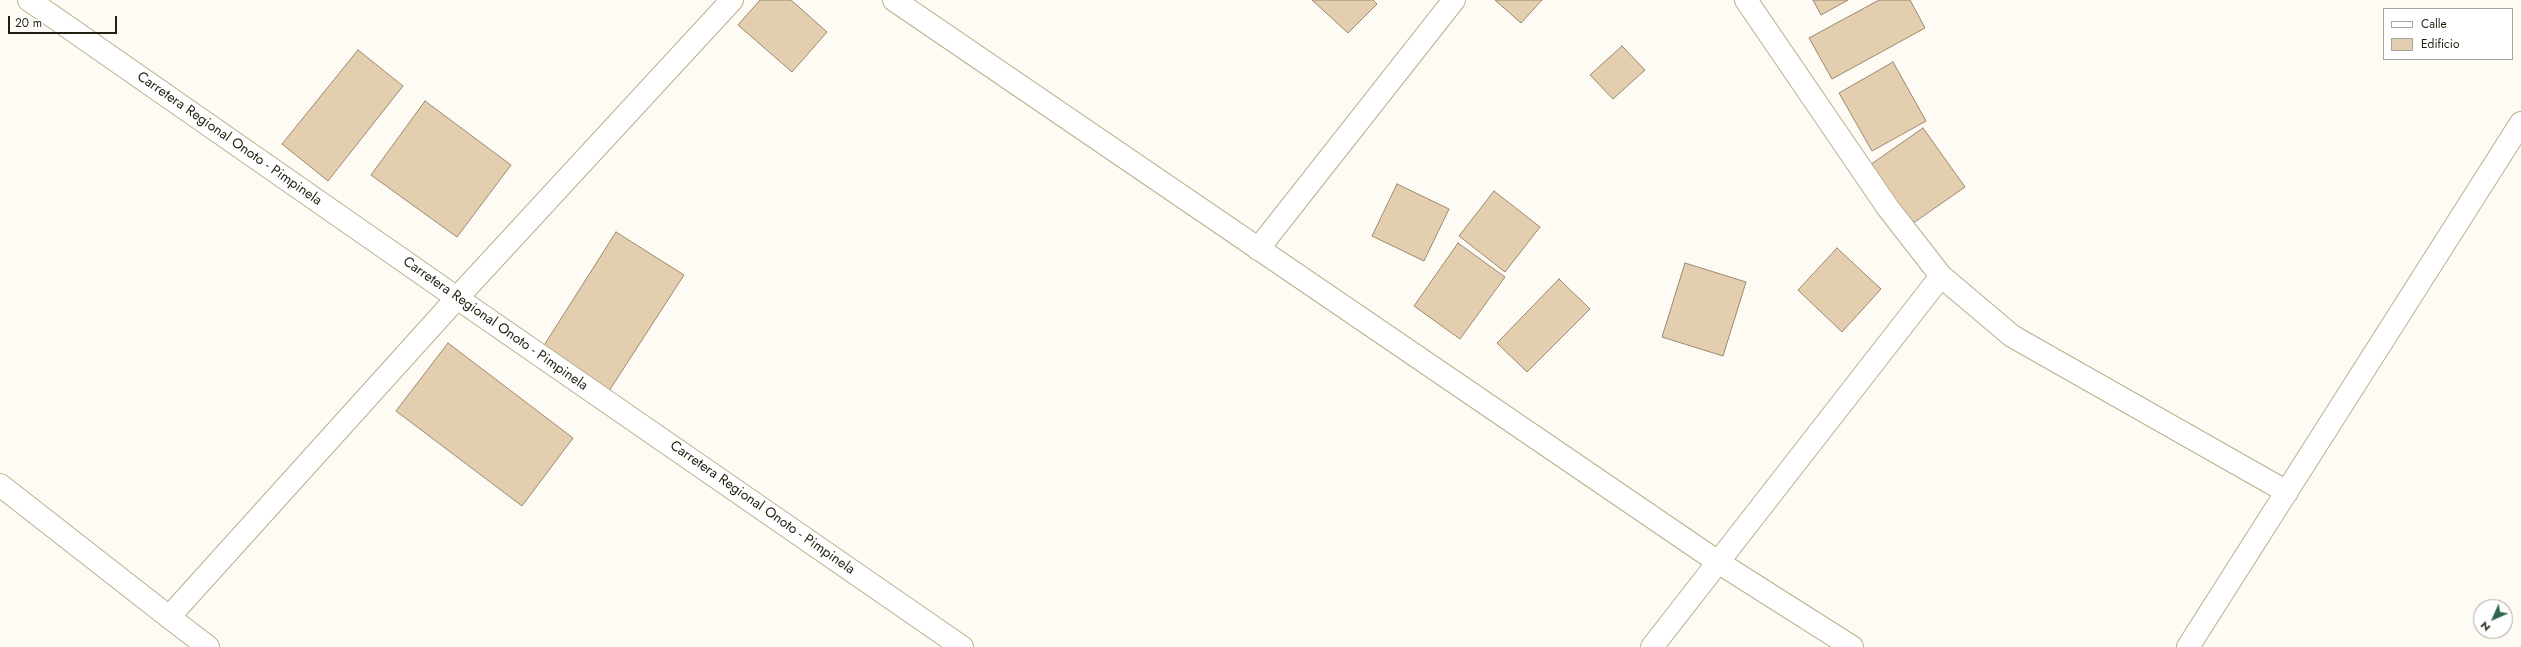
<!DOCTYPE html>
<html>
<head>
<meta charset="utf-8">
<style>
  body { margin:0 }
  #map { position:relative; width:2521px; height:647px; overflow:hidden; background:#fefbf5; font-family:Jost,sans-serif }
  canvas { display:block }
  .legend { position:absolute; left:2383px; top:8px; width:130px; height:52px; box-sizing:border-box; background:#fff; border:1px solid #a7a5a0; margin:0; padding:5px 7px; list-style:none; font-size:12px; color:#221e11 }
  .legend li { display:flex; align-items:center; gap:8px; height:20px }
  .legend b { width:20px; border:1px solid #a7a5a0 }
  .north { position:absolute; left:2473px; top:599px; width:40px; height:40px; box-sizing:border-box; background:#fff; border:1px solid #a7a5a0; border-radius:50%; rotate:225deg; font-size:11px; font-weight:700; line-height:16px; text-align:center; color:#221e11 }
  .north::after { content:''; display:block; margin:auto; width:14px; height:18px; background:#2f654c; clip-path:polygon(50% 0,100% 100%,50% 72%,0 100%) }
  .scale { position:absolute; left:8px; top:16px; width:109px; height:18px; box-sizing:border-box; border:2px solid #221e11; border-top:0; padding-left:5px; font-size:12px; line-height:14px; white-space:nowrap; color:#221e11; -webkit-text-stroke:3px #fff; paint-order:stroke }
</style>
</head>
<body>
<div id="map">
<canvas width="2521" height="647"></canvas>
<ul class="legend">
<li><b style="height:5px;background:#fff"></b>Calle</li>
<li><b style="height:11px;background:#e3cfb0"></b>Edificio</li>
</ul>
<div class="north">N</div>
<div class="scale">20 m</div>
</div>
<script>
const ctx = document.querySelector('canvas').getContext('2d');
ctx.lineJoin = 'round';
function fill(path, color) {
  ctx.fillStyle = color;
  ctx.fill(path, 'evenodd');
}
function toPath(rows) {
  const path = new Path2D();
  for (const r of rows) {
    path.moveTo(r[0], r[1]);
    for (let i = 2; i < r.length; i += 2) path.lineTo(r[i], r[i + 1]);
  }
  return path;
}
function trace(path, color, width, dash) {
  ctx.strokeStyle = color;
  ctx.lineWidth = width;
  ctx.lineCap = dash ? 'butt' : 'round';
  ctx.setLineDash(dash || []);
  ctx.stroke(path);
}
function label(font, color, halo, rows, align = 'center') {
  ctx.font = font + ' Jost,sans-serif';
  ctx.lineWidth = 3;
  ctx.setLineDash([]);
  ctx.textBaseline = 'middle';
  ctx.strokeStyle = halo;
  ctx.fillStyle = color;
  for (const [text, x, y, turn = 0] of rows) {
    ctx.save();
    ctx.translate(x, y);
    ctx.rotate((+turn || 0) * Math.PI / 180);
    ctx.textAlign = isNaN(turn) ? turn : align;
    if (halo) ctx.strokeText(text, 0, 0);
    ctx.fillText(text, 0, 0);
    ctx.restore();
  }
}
const building = toPath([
  [760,0,791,0,827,32,792,72,738,25,760,0],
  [1312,0,1373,0,1377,4,1348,33,1312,0],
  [1495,0,1542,0,1521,23,1495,0],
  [1813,0,1848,0,1821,15,1813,0],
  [1879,0,1910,0,1925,28,1832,79,1809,38,1879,0],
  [1622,46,1645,70,1613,99,1590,75,1622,46],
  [358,50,403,86,328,181,282,144,358,50],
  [1893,62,1926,121,1872,151,1839,93,1893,62],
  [425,101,511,165,457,237,371,175,425,101],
  [1923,128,1965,187,1909,226,1867,167,1923,128],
  [1397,184,1449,209,1424,261,1372,236,1397,184],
  [1494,191,1540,227,1505,272,1459,236,1494,191],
  [616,232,684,275,609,391,543,347,616,232],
  [1458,243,1505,277,1460,339,1414,306,1458,243],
  [1837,248,1881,289,1842,332,1798,290,1837,248],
  [1685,263,1746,282,1723,356,1662,337,1685,263],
  [1559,279,1590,309,1527,372,1497,343,1559,279],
  [448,343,573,438,522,506,396,411,448,343]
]);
const minor = toPath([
  [29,0,457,298,732,0],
  [894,0,1718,562,1852,647],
  [1746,0,1888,208,1941,276,2012,336,2287,492],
  [1258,249,1454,0],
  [169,617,208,647],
  [1652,647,1941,276],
  [2188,647,2521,123]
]);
const secondary = toPath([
  [0,485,169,617,457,298,962,647]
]);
const streetNames = [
  ["Carretera Regional Onoto - Pimpinela",229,139,35],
  ["Carretera Regional Onoto - Pimpinela",495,324,35],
  ["Carretera Regional Onoto - Pimpinela",762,508,35]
];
fill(building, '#e3cfb0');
trace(building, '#9c886c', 1);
trace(minor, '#baaf8e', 24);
trace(secondary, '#baaf8e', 24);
trace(minor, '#fff', 22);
trace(secondary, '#fff', 22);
label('14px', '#221e11', '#fff', streetNames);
</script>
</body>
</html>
